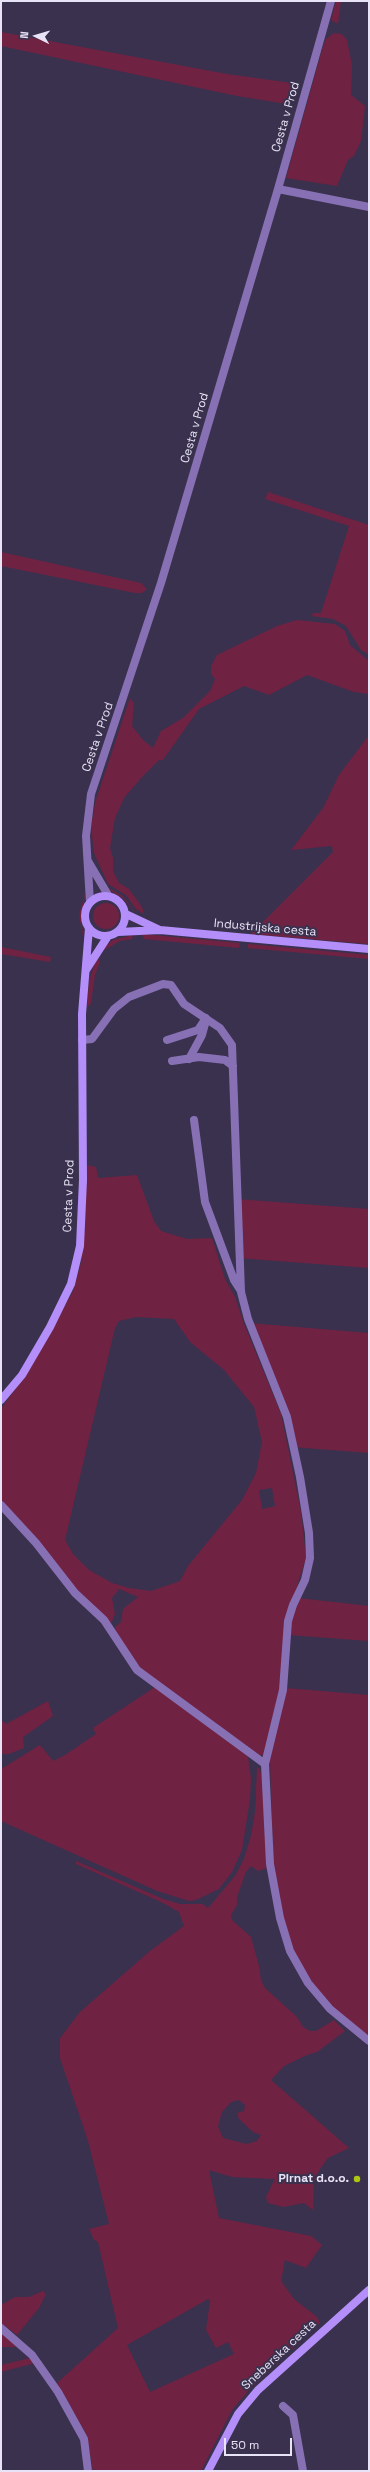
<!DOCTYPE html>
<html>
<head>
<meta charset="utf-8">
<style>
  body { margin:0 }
  #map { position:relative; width:370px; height:2472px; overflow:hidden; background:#3a314e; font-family:"Space Grotesk",sans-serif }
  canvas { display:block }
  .frame { position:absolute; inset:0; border:2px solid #e8e3f6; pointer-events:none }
  .north { position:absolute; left:16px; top:16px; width:40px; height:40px; -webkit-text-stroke:3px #3a314e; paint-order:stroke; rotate:275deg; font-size:11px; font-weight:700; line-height:16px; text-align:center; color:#e8e3f6 }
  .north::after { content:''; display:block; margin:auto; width:14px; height:18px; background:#e8e3f6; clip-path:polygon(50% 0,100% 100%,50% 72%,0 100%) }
  .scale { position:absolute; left:224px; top:2438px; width:68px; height:18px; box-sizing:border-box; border:2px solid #e8e3f6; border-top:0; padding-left:5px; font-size:12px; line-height:14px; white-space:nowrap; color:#e8e3f6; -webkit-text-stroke:3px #3a314e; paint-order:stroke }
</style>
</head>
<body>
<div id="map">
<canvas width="370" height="2472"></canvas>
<div class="frame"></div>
<div class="north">N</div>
<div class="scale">50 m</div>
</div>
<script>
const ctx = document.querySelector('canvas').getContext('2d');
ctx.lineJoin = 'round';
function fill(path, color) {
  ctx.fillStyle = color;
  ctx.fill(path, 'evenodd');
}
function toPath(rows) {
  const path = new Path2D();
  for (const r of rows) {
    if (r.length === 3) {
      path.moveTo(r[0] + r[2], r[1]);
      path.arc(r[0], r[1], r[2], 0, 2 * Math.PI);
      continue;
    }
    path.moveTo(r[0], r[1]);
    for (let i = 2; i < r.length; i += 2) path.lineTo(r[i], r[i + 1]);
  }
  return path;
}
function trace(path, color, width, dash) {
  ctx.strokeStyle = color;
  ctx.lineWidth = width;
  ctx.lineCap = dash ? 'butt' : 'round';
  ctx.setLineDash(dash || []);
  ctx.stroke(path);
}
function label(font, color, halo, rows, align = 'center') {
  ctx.font = font + ' "Space Grotesk",sans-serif';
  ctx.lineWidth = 4;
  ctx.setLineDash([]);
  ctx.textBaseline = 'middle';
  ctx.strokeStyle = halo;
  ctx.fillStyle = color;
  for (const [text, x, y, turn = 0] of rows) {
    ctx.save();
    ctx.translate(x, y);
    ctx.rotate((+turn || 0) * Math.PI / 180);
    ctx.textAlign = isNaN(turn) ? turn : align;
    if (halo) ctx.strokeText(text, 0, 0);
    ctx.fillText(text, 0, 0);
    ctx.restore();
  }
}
const green = toPath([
  [336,1,341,1,338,24,331,20],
  [1,32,227,74,292,83,291,92,287,104,237,96,1,46],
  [334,33,342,34,347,40,352,65,351,95,365,106,361,141,354,156,348,160,337,186,286,178,322,50,326,39],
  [268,492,369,525,369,655,361,650,346,626,333,619,312,616,313,613,321,613,349,526,265,499],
  [1,552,141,583,147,589,142,593,135,593,1,566],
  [297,620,335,624,345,631,350,645,369,661,369,694,354,692,307,675,269,695,244,686,199,709,163,760,159,760,142,777,124,798,115,818,110,848,113,858,113,871,119,883,129,889,142,907,144,914,136,909,126,895,108,884,94,853,91,827,95,803,130,698,134,703,132,726,143,740,153,748,161,731,183,718,210,691,215,679,211,674,211,666,217,655,277,626],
  [369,735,369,944,251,934,333,852,332,846,291,850,323,808,339,775],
  [107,887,123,896,138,916,123,898,109,890],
  [86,889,81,917,84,942,79,915],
  [106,916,13],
  [142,934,240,943,239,948,144,939],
  [133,935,132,939,120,941,104,950,102,949,113,940],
  [248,944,369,955,369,959,248,948],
  [1,947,51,957,50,962,1,954],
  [97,957,100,962,95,975,91,1003,87,1008,89,981],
  [86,1165,96,1167,98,1178,137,1175,154,1221,161,1231,187,1239,212,1238,225,1279,235,1297,244,1324,281,1414,301,1512,306,1558,292,1602,283,1676,263,1755,257,1755,140,1668,116,1633,115,1627,121,1622,123,1609,138,1597,119,1589,112,1598,115,1614,111,1624,92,1608,1,1507,1,1409,29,1370,73,1291,81,1263],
  [136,1317,174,1319,190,1342,224,1370,254,1407,262,1442,256,1473,242,1500,188,1566,180,1581,151,1591,129,1588,112,1583,89,1570,73,1554,65,1540,115,1328,119,1321],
  [272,1488,275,1506,262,1509,259,1490],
  [236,1199,369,1209,369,1268,238,1258],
  [249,1323,369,1333,369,1453,293,1447,287,1421],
  [298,1598,369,1606,369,1641,288,1635],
  [155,1687,242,1749,248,1757,251,1778,250,1799,242,1850,232,1872,219,1889,196,1900,189,1901,157,1891,1,1821,1,1769,40,1745,53,1761,65,1755,96,1734,93,1728],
  [286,1688,369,1695,369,2039,356,2033,295,1966,274,1887,270,1758],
  [48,1701,53,1716,23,1737,24,1748,9,1754,1,1754,1,1720,6,1724],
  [257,1767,259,1768,263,1779,267,1868,258,1871,251,1866,246,1872,237,1897,237,1905,231,1915,232,1920,251,1937,259,1966,261,1980,265,1988,297,2017,303,2027,310,2031,316,2031,334,2020,345,2031,317,2052,307,2055,284,2066,271,2080,349,2148,328,2158,320,2169,314,2181,313,2210,304,2203,283,2207,268,2203,266,2197,275,2179,232,2177,209,2170,219,2218,311,2236,322,2245,306,2268,285,2260,281,2281,294,2299,317,2317,320,2323,250,2389,232,2410,201,2471,93,2471,87,2436,57,2383,118,2328,98,2242,94,2240,89,2229,109,2224,88,2141,60,2058,60,2038,80,2012,150,1951,184,1926,179,1912,161,1902,76,1864,76,1861,163,1899,180,1904,203,1904,208,1908,235,1876,244,1859,251,1836,255,1812],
  [239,2100,245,2105,244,2111,237,2113,239,2119,253,2132,261,2135,257,2141,246,2144,223,2138,218,2126,222,2112,231,2102],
  [208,2299,210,2300,206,2330,216,2348,228,2342,234,2354,150,2392,127,2345],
  [43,2291,46,2294,39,2308,17,2335,1,2323,1,2305,15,2297,29,2297],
  [1,2331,20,2347,1,2347],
  [30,2358,35,2363,1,2372,1,2365]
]);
const street = toPath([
  [278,189,369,207],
  [88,861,108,895],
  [90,902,86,836,91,794,161,583,278,189,331,1],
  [82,1040,92,1039,114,1009,129,997,163,984,171,985,184,1004,220,1028,232,1045,241,1292,248,1319,287,1417,300,1477,309,1533,310,1558,305,1580,293,1605,288,1621,283,1690,265,1764,270,1864,280,1918,290,1951,308,1983,330,2009,369,2041],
  [167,1040,198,1030,206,1018],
  [189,1059,202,1035,205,1024],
  [172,1061,199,1057,225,1060,233,1066],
  [194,1120,205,1202,234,1280,241,1291],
  [1,1505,36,1543,75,1593,104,1620,137,1670,265,1764],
  [1,2328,32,2355,58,2392,84,2439,88,2471],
  [283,2406,293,2415,303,2471]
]);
const secondary = toPath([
  [105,916,20],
  [126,914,160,930],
  [118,932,160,930,369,949],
  [86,970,108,936],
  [1,1400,22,1375,50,1327,71,1284,80,1246,83,1180,82,1014,89,928],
  [208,2471,238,2414,258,2390,369,2290]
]);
const markers = [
  [357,2179,4,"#adc60f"]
];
const streetNames = [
  ["Cesta v Prod",286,117,-74],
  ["Cesta v Prod",195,428,-74],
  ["Cesta v Prod",98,737,-71],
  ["Industrijska cesta",265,928,5],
  ["Cesta v Prod",69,1196,-88],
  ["Sneberska cesta",279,2355,-43]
];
const poiNames = [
  ["Pirnat d.o.o.",349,2179]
];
fill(green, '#702243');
trace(street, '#8771b4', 8);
trace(secondary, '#b48ffa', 8);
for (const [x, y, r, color] of markers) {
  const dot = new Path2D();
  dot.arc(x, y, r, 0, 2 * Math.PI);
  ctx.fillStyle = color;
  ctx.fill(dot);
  trace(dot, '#3a314e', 1.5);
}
label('12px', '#e8e3f6', '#3a314e', streetNames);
label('bold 12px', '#e8e3f6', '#3a314e', poiNames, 'right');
</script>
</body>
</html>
